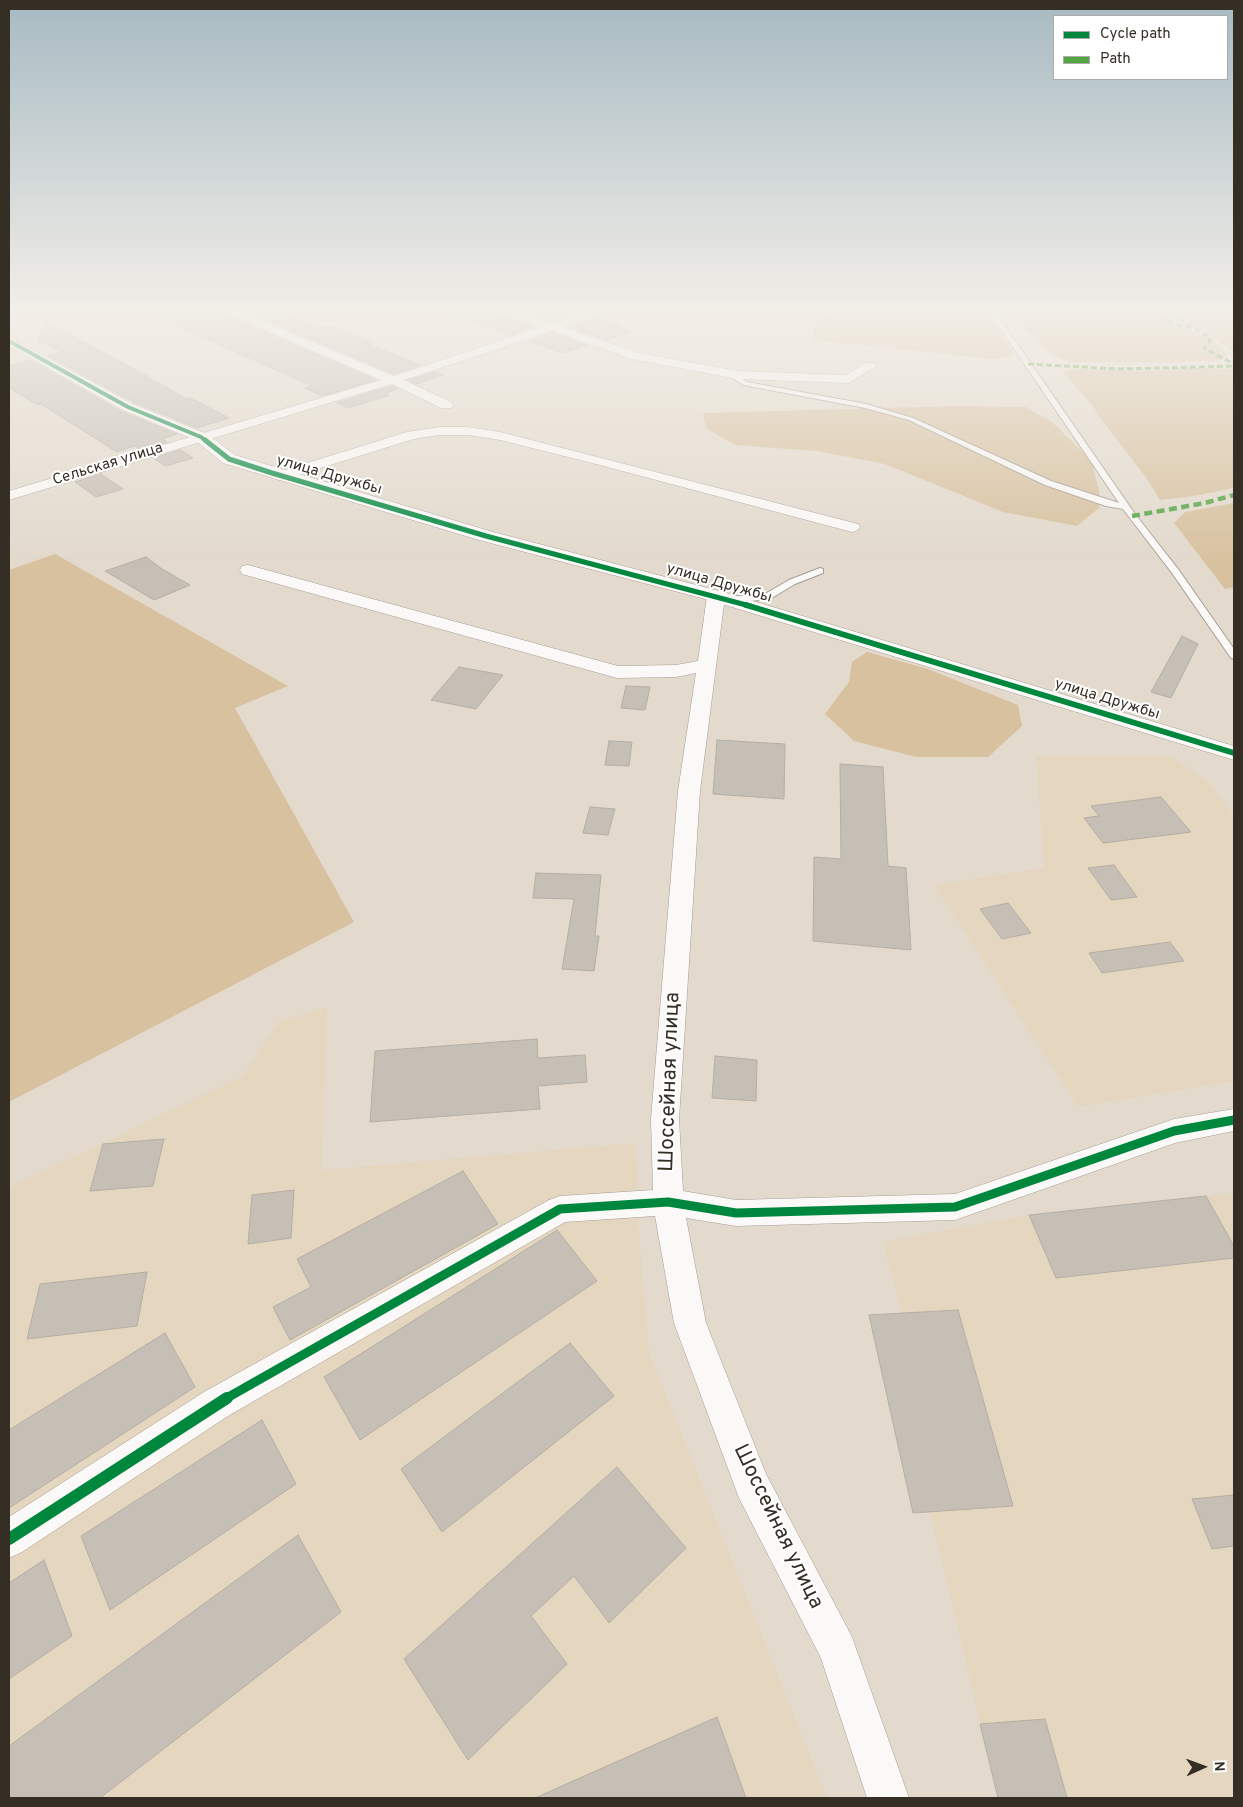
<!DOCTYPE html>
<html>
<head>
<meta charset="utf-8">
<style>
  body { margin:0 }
  #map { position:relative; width:1243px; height:1807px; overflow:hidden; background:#e3dacd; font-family:Overpass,sans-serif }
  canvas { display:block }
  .frame { position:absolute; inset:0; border:10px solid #342e25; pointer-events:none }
  .legend { position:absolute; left:1053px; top:15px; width:175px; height:65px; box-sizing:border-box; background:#fff; border:1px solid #aeaba8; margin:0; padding:6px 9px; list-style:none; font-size:15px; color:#342e25 }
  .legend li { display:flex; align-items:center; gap:10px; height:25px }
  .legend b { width:25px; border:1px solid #aeaba8 }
  .north { position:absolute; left:1178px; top:1742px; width:50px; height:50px; -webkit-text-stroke:4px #fff; paint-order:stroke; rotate:88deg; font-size:14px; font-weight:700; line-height:20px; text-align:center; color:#342e25 }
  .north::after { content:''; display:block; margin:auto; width:18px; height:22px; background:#342e25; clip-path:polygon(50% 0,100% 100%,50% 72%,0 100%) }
</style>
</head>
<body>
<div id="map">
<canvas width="1243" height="1807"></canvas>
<div class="frame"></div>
<ul class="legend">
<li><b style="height:6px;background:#00873e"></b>Cycle path</li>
<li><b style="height:6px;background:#53a442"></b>Path</li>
</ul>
<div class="north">N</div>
</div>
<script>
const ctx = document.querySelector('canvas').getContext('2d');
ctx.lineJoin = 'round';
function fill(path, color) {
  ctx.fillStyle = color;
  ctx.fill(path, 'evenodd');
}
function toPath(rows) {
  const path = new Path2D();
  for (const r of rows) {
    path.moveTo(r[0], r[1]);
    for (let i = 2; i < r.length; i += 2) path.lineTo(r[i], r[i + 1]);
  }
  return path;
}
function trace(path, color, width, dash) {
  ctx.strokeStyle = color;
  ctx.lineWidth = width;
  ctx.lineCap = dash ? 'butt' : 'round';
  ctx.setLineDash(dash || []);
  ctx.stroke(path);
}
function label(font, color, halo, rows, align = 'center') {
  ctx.font = font + ' Overpass,sans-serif';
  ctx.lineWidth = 4;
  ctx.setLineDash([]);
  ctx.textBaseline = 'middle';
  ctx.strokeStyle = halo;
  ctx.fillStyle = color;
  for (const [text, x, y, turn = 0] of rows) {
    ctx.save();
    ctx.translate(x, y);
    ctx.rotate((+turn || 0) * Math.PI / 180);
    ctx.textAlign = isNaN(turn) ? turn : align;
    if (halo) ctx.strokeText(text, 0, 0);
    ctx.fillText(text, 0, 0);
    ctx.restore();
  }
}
const built = toPath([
  [1036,756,1172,757,1210,783,1234,816,1234,1081,1078,1107,934,885,1044,868],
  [327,1007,322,1170,636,1143,638,1218,649,1352,827,1798,9,1798,9,1188,243,1076,278,1022],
  [1234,1193,1234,1798,998,1798,930,1512,901,1313,883,1242,1029,1215]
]);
const green = toPath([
  [841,309,984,309,1015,354,995,359,812,340,817,323],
  [1002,309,1138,309,1211,339,1228,354,1222,360,1173,363,1069,362,1050,354,1037,339,1010,318],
  [1172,309,1234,309,1234,352],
  [1199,368,1234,369,1234,488,1194,496,1160,500,1145,476,1098,415,1093,406,1062,371,1077,369,1141,371],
  [956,406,1026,407,1052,422,1091,460,1099,490,1099,508,1077,526,1003,512,885,464,817,451,735,445,706,428,703,413],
  [1234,503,1234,587,1225,589,1174,523,1185,512],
  [55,554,288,686,235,708,354,922,9,1102,9,570],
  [867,652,928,669,1018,705,1022,726,988,757,916,757,854,741,825,714,849,682,852,662]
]);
const building = toPath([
  [151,309,216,309,219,313,376,380,322,396,305,388,312,386,173,324,178,322,151,309],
  [239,309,274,309,311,324,326,328,332,326,371,342,365,343,420,365,394,374,239,309],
  [448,309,491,309,494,313,535,327,511,335,447,313,448,309],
  [555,309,569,309,579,312,552,321,534,315,555,309],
  [596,318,618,325,615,326,632,332,606,340,569,327,596,318],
  [47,323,96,348,187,399,191,398,229,418,197,428,134,402,48,356,62,352,38,340,47,323],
  [552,333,587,345,563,353,528,341,552,333],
  [30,360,122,412,177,434,162,439,167,442,140,450,134,446,117,452,41,404,38,405,9,388,9,366,30,360],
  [435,372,444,375,416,384,409,380,435,372],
  [392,386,398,389,386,393,389,395,348,408,337,403,392,386],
  [181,450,193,458,166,466,153,458,181,450],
  [101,474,123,489,96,497,75,482,101,474],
  [146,557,162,569,190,585,154,600,105,571,146,557],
  [1182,636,1198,644,1171,698,1151,692,1182,636],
  [459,667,503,675,476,709,431,700,459,667],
  [626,686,650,687,645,710,621,708,626,686],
  [717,740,785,744,784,799,713,794,717,740],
  [609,741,632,742,629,766,605,765,609,741],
  [840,764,883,767,888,866,906,868,911,950,813,941,814,857,841,859,840,764],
  [1161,797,1191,832,1103,843,1084,818,1099,816,1091,806,1161,797],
  [590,807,615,809,608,835,583,833,590,807],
  [1114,865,1137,897,1111,900,1088,868,1114,865],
  [536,873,601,875,595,936,599,936,594,971,562,969,574,899,533,898,536,873],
  [1008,903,1031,933,1002,939,980,909,1008,903],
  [1170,942,1184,961,1102,973,1089,953,1170,942],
  [537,1039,538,1058,585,1055,587,1082,538,1086,540,1109,370,1122,375,1051,537,1039],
  [715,1056,757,1060,756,1101,712,1098,715,1056],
  [164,1139,153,1186,90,1191,103,1144,164,1139],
  [463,1171,498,1224,290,1340,273,1307,311,1287,297,1259,463,1171],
  [294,1190,291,1238,248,1244,252,1195,294,1190],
  [1206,1196,1234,1246,1234,1258,1056,1278,1029,1215,1206,1196],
  [557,1230,597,1281,360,1440,324,1377,557,1230],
  [147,1272,137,1326,27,1339,40,1284,147,1272],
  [958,1310,1013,1506,913,1513,869,1315,958,1310],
  [165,1333,195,1387,9,1508,9,1430,165,1333],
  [570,1343,614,1396,442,1532,401,1469,570,1343],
  [262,1420,296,1484,110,1610,81,1536,262,1420],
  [617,1467,686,1548,609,1623,574,1576,531,1616,567,1664,468,1760,404,1659,617,1467],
  [1234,1495,1234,1546,1212,1549,1192,1499,1234,1495],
  [298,1535,341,1612,100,1798,9,1798,9,1746,298,1535],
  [44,1560,72,1636,9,1679,9,1583,44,1560],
  [717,1717,746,1798,535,1798,717,1717],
  [1045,1719,1067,1798,998,1798,980,1724,1045,1719]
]);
const service = toPath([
  [987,309,993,309,1135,514,1178,569,1234,649,1234,659,1231,658,1172,573,1123,509,1106,506,1045,485,909,420,865,408,743,385,725,373,730,372,747,382,866,404,913,418,1051,481,1119,503,987,309],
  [820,568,823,569,823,573,795,584,770,599,729,603,724,600,729,597,765,594,789,580,820,568]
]);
const minor = toPath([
  [218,309,234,309,394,376,541,327,495,311,493,309,510,309,552,323,596,309,613,309,611,311,563,327,639,353,738,371,847,375,866,363,874,363,876,366,849,383,738,379,632,359,552,331,404,380,451,402,453,405,451,408,441,408,392,384,9,500,9,491,381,380,220,311,218,309],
  [439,427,468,427,500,432,858,524,860,527,858,530,852,532,596,464,500,440,468,435,439,435,414,439,285,479,280,480,275,479,273,476,275,473,407,432,439,427],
  [248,565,618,666,676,665,698,661,707,596,710,592,716,591,722,592,725,596,700,791,679,1119,683,1191,736,1200,955,1194,1174,1119,1234,1109,1234,1131,1175,1143,955,1220,736,1226,686,1218,706,1323,766,1474,852,1637,909,1798,867,1798,821,1658,739,1498,674,1323,655,1216,565,1222,228,1416,22,1552,9,1558,9,1517,204,1392,549,1200,560,1196,653,1190,651,1119,678,791,696,673,676,677,617,678,242,574,240,570,242,566,248,565]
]);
const tertiary = toPath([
  [9,337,133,404,207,434,235,455,493,532,723,592,1234,746,1234,760,709,600,479,540,223,463,195,440,123,410,9,346,9,337]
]);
const quietFar1 = toPath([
  [1144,309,1178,325,1190,328],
  [1164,309,1209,337,1210,341,1204,348,1234,364],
  [1028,364,1119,369,1234,366]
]);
const quiet = toPath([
  [1132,516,1205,503,1234,495]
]);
const cyclewayFar4 = toPath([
  [9,341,128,407,201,437,206,441]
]);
const cyclewayFar3 = toPath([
  [205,440,229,459,272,473,486,536,750,606]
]);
const cyclewayFar2 = toPath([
  [746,605,1234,753]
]);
const cyclewayFar1 = toPath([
  [225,1399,560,1209,668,1202,736,1213,955,1207,1174,1131,1234,1120]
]);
const cycleway = toPath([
  [9,1539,227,1398]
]);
const farStreetnames = [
  ["Сельская улица",108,465,-17],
  ["улица Дружбы",329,476,16],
  ["улица Дружбы",719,584,16],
  ["улица Дружбы",1107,700,17]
];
const nearStreetnames = [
  ["Шоссейная улица",671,1082,-88],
  ["Шоссейная улица",777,1527,64]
];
fill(built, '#e5d6bf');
fill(green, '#d7c19f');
fill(building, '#c6bfb5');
trace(building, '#b5aea4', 1);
trace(service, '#a49d93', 2);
trace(minor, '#a49d93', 1);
trace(tertiary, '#a49d93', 1);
fill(service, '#fbf9f8');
fill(minor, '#fbf9f8');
fill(tertiary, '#fbf9f8');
trace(quietFar1, '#53a442', 3, [6, 3]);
trace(quiet, '#53a442', 4.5, [8, 4.5]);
trace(cyclewayFar4, '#00873e', 4);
trace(cyclewayFar3, '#00873e', 5);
trace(cyclewayFar2, '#00873e', 6);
trace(cyclewayFar1, '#00873e', 9);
trace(cycleway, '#00873e', 12);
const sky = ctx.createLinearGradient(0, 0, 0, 562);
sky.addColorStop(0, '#a7bac2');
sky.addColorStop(0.55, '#f2eee8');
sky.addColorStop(1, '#f2eee800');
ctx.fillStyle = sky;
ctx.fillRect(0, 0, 1243, 562);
label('15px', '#342e25', '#fff', farStreetnames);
label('21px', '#342e25', '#fff', nearStreetnames);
</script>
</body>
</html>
